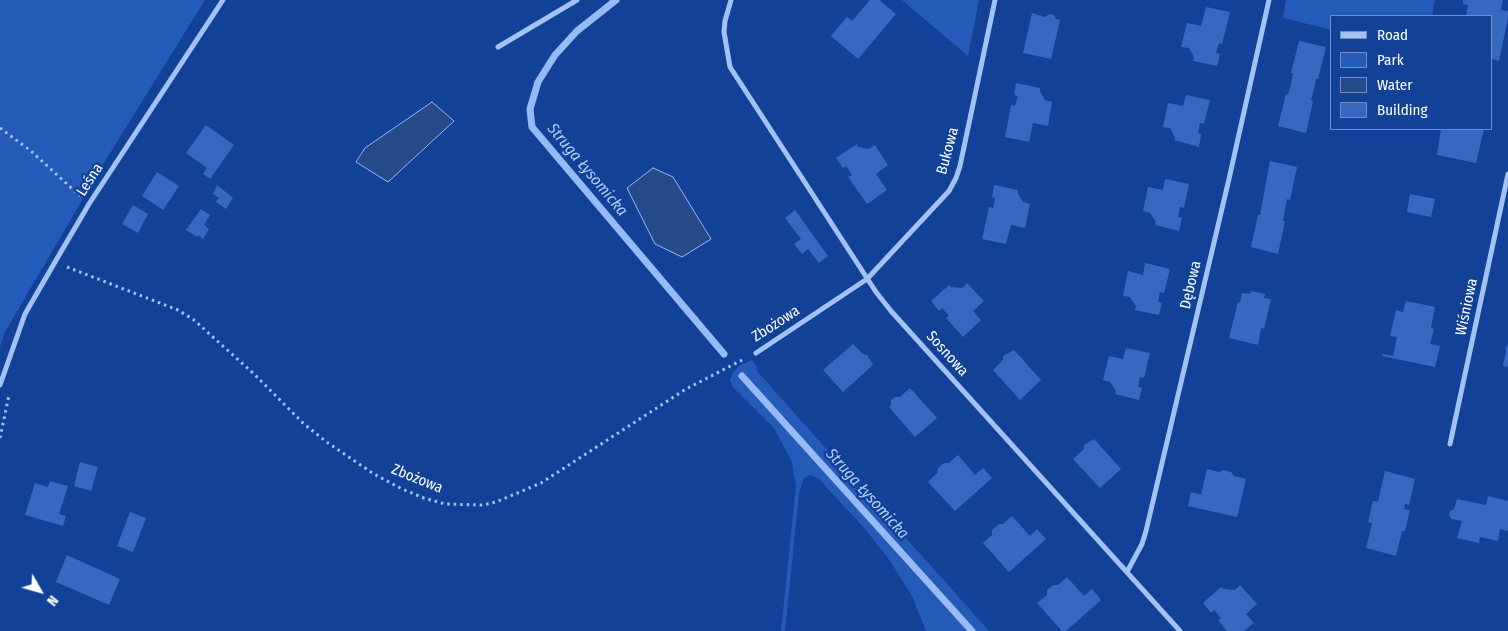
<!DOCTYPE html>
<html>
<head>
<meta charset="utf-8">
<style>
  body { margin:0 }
  #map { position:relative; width:1508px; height:631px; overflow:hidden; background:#124298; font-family:"Fira Sans Condensed",sans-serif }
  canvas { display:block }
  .legend { position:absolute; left:1330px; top:15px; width:162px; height:115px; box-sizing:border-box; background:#124298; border:1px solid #718ec1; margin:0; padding:6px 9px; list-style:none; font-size:15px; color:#fff }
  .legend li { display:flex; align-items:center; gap:10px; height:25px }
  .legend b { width:25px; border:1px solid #718ec1 }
  .north { position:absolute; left:15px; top:566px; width:50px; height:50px; -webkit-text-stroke:4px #124298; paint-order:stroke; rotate:128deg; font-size:14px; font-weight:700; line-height:20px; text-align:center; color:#fff }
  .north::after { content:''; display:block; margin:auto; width:18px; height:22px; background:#fff; clip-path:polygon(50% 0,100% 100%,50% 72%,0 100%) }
</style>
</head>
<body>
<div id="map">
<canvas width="1508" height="631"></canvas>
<ul class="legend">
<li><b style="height:6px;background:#a3c2f4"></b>Road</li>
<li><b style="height:14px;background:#245bb8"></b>Park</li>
<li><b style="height:14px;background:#254989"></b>Water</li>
<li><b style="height:14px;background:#3569bf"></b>Building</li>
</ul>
<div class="north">N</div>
</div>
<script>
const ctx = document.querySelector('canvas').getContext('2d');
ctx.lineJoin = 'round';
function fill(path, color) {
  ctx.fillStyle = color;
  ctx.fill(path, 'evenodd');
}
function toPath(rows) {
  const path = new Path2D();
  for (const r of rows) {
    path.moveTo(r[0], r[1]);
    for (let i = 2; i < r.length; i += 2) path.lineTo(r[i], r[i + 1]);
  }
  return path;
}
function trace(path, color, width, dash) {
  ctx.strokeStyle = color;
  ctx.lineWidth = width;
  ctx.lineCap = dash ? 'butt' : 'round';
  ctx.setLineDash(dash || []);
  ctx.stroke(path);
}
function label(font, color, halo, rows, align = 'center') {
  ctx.font = font + ' "Fira Sans Condensed",sans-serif';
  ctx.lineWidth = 5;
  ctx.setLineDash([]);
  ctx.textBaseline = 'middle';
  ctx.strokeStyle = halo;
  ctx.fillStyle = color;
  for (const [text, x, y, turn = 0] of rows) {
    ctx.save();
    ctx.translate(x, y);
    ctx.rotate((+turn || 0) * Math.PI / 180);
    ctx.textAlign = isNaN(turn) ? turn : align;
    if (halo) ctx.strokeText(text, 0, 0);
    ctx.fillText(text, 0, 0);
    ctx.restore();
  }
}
const green = toPath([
  [0,0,205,0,102,166,5,332,0,347],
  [902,0,979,0,968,56],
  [1286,0,1435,0,1432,16,1332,16,1332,30,1283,18],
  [752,360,758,368,756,370,989,631,926,631,912,596,888,558,865,529,819,479,810,475,804,478,799,493,785,631,781,631,796,486,792,462,774,428,733,387,730,380,732,374,739,366]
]);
const water = toPath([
  [432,102,454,121,388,182,356,162,365,148,432,102],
  [653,168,673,177,711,239,682,257,655,244,627,188,653,168]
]);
const stream = toPath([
  [616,0,577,31,555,55,538,82,530,109,532,127,724,354],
  [742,376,972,631]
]);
const building = toPath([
  [870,0,879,0,896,14,858,59,831,36,847,17,852,21],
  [1463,0,1503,0,1501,10,1508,11,1508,18,1499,61,1492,59,1492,16,1466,16,1468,5,1463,4],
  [1206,7,1230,12,1222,44,1219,43,1216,53,1220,54,1217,66,1193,61,1194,57,1189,48,1181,47,1187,23,1201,26],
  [1032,13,1045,17,1049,14,1054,15,1056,19,1060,20,1051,59,1023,53],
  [1299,41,1326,47,1318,79,1316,79,1314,89,1311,100,1313,101,1306,133,1278,126,1286,94,1288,95,1291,84,1293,73,1291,73],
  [1016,83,1040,88,1040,91,1045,100,1052,102,1048,126,1033,123,1029,142,1005,137,1011,105,1015,106,1018,96,1014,95],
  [1186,95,1210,100,1204,124,1200,123,1198,133,1201,134,1199,147,1174,140,1175,137,1170,128,1163,127,1168,103,1183,106],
  [206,125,234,145,210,179,203,174,207,168,186,153],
  [1441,129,1484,129,1476,163,1437,155],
  [857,144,858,147,869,149,875,145,888,165,876,174,887,190,867,204,848,177,852,175,846,166,843,168,836,158],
  [1270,161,1297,167,1290,200,1287,199,1283,221,1285,221,1278,254,1251,247,1258,215,1260,215],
  [157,172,179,186,163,210,142,196],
  [1165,179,1189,184,1184,208,1180,207,1178,217,1182,218,1179,231,1155,225,1156,222,1150,213,1143,211,1148,187,1163,190],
  [217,185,233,198,226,209,216,202,219,198,213,194],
  [994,185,1018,190,1018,194,1023,202,1030,204,1025,228,1011,225,1006,244,982,239,989,207,993,208,995,198,992,197],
  [1410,194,1435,199,1431,217,1407,212],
  [133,205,148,214,138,233,122,224],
  [201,209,210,215,204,225,209,229,203,239,198,235,197,237,186,230],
  [795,210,828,256,819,263,808,249,802,254,794,244,801,239,785,218],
  [1145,263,1170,269,1164,293,1160,292,1158,302,1162,303,1159,315,1135,310,1136,306,1130,297,1123,296,1128,271,1143,275],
  [967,283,984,301,973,311,981,320,963,337,946,318,949,316,942,308,939,311,931,301,949,285,951,287,962,288],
  [1251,291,1265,294,1264,298,1271,299,1264,329,1261,328,1258,345,1229,338,1238,302,1240,303,1242,293,1250,294],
  [1406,301,1435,307,1431,328,1434,329,1430,344,1440,346,1435,367,1382,356,1383,354,1393,356,1397,337,1390,336,1396,310,1403,312],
  [853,344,863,354,867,355,873,365,843,392,823,370],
  [1507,345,1508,345,1508,367,1503,366],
  [1126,348,1150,353,1144,378,1140,377,1138,387,1142,388,1139,400,1115,394,1116,391,1110,382,1103,380,1109,356,1123,359],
  [1014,350,1041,380,1020,400,993,370,1003,360,1003,356],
  [910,388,937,418,915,437,889,407,891,405,891,400,895,397,900,397],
  [1094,439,1121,469,1100,488,1073,459,1084,449,1084,445],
  [958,455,975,475,983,468,992,478,955,511,928,482,937,473,938,468,944,463,949,463],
  [80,462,98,467,91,491,74,486],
  [1207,469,1219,472,1223,470,1231,472,1234,476,1246,479,1237,517,1188,506,1191,492,1201,495],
  [1385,471,1415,479,1409,505,1405,504,1404,509,1410,510,1405,531,1402,531,1396,556,1366,548,1372,523,1368,522,1373,501,1378,502],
  [50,481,68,486,59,514,66,516,63,526,25,515,35,483,48,487],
  [1488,496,1508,501,1508,531,1500,529,1498,541,1480,537,1479,543,1457,538,1462,521,1452,519,1449,516,1450,511,1454,509,1457,499,1486,505],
  [130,512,146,518,133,552,117,546],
  [1012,516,1030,536,1037,529,1046,539,1009,572,983,543,992,535,992,530,999,524,1003,524],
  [67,555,120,579,109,605,56,582],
  [1067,577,1084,596,1092,589,1101,600,1066,631,1062,631,1037,603,1047,595,1047,590,1053,585,1058,585],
  [1240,585,1257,604,1246,614,1254,623,1244,631,1227,631,1218,620,1221,618,1214,610,1211,613,1203,603,1221,587,1224,589,1235,590]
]);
const path = toPath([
  [0,128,31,151,80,196],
  [67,267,178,310,194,320,254,374,304,424,328,443,374,474,402,489,424,498,445,504,483,505,496,502,541,483,686,389,744,359],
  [0,438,9,395]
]);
const minor = toPath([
  [731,0,725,21,724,32,730,67,876,292,891,311,1180,631],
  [498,47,577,0],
  [756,353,867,279,949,191,956,178,960,166,995,0],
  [0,385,25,314,55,262,89,204,223,0],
  [1450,444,1508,174],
  [1127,572,1142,544,1146,531,1229,179,1269,0]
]);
const streetNames = [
  ["Bukowa",948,151,-75],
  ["Leśna",90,180,-57],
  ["Dębowa",1191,285,-77],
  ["Wiśniowa",1467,307,-78],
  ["Zbożowa",776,324,-33],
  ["Sosnowa",947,354,48],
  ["Zbożowa",417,479,22]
];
const waterNames = [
  ["Struga Łysomicka",587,170,50],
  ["Struga Łysomicka",867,494,48]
];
fill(green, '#245bb8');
fill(water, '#254989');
trace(water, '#95bbf7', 1);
trace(stream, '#95bbf7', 7);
fill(building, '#3569bf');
trace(path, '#a3c2f4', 3, [2.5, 4]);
trace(minor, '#a3c2f4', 5);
label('15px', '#fff', '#124298', streetNames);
label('italic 16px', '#b0ccfa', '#124298', waterNames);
</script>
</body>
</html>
